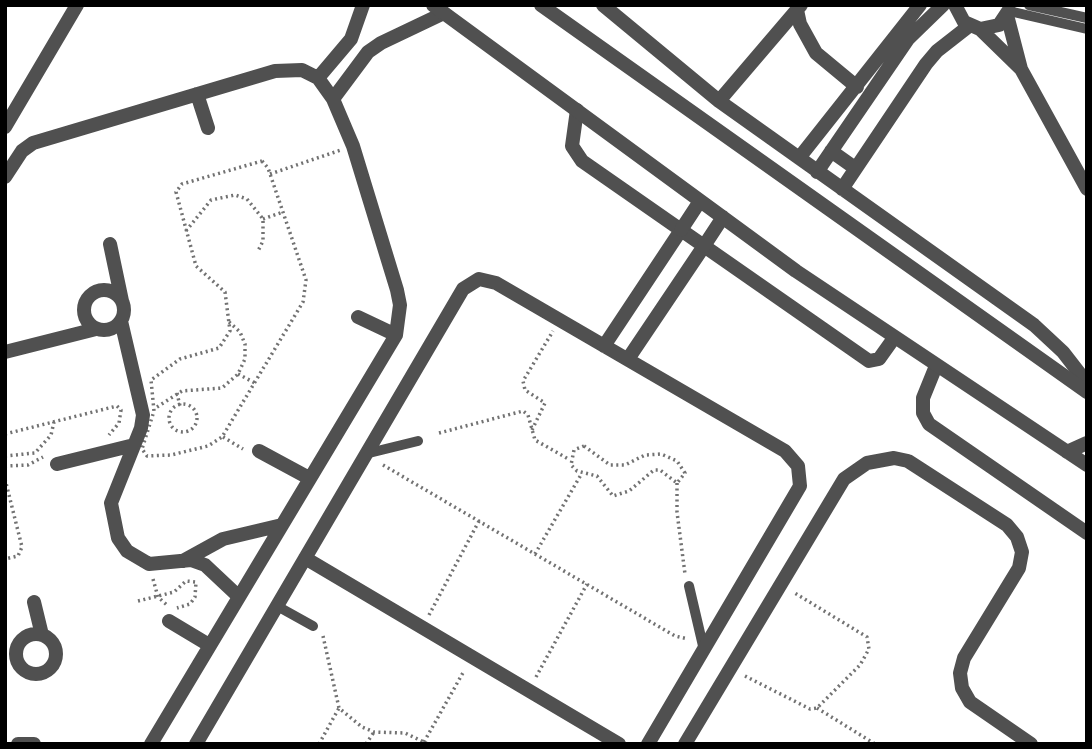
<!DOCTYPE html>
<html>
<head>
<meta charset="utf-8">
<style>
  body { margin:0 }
  #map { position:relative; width:1092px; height:749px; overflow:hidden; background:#fff; font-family:"Titillium Web",sans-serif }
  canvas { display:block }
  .frame { position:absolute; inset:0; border:7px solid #000; pointer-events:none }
</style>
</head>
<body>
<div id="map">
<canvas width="1092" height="749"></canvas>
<div class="frame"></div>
</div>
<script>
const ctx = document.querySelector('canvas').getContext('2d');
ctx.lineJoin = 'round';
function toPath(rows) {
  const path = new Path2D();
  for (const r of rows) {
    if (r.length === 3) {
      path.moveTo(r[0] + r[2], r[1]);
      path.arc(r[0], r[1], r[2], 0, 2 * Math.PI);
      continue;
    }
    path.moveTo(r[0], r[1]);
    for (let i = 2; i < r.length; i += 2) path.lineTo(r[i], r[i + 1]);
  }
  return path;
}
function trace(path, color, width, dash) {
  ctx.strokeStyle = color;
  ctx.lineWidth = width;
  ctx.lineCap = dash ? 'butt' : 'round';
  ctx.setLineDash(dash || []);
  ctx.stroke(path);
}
const path = toPath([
  [262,161,268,168,306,280,303,302,222,437,208,446,171,455,147,456,142,449,154,411,151,380,180,359,219,348,230,331,225,292,196,266,176,192,182,184,262,161],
  [270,174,341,150],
  [263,219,283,212],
  [186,231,211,200,235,195,247,199,263,219,263,241,258,251],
  [238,374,255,383],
  [177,393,180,406],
  [183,418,14],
  [157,407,182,391,222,388,238,374,245,359,245,344,240,332,228,321],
  [532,430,545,403,525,390,523,381,553,331],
  [439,433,523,411,528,415,535,440,570,460],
  [5,434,117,406,121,410,119,423,109,435],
  [223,437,243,449],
  [584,446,610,465,625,465,645,455,661,454,677,461,685,473,677,483,660,470,654,470,629,491,613,496,597,476,577,471,571,465,574,450,584,446],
  [5,456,35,453,51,435,54,422],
  [383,465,675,636,688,639],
  [5,466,28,465,43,457],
  [5,479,22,547,18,556,5,559],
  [677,483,677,512,685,574],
  [535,554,582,473],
  [153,579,158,597,167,605],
  [138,601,174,592,186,581,196,582,195,597,190,604,177,608],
  [429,615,479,521],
  [323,636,339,708,362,727,374,732,405,733,428,744],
  [745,676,810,709,817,708,860,665,869,649,867,637,793,592],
  [536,677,587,584],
  [817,708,875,744],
  [424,742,464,671],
  [319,744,339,708],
  [366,744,374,732]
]);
const service = toPath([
  [1029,5,1087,18],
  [1009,11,1087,29],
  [365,454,418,441],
  [689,586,704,650],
  [277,606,313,626]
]);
const minor = toPath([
  [603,5,719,101,1034,325,1063,352,1087,383],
  [955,5,964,22,980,29,999,25,1009,10],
  [797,10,800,24,816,53,857,87],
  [1007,15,1021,69,1087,189],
  [980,29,1021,69],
  [318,78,351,39,363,5],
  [197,94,208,128],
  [333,99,368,52,381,43,444,13],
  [719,101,801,5],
  [577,110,572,146,582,161,869,361,879,359,894,338],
  [5,127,77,5],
  [831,151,855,168],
  [799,158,920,5],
  [817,172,908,39,943,5],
  [5,177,22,151,33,143,275,71,302,70,318,78,333,99,353,146,397,290,400,305,396,335,151,744],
  [842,189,926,64,937,51,969,26],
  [110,244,122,301],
  [104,310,20],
  [358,317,396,335],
  [121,321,143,415,141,428,111,503,118,538,127,551,149,564,191,560,205,565,238,596],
  [604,346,681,230],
  [5,352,96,329],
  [628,359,704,246],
  [936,366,923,398,923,413,929,424,1087,533],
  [259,451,309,478],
  [57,464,134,445],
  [305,558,619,744],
  [183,561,223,539,282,525],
  [34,602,42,635],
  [169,621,209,645],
  [36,654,20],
  [18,744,34,744],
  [196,744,463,289,479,279,496,283,785,451,798,466,800,486,648,744],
  [685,744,844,479,867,463,894,458,908,461,1007,525,1017,537,1022,552,1019,568,964,658,960,673,962,688,970,702,1031,744]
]);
const tertiary = toPath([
  [433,5,796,271,1087,465],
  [541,5,1087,392],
  [681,230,700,201],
  [704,246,723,217],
  [1067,452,1087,443]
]);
trace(path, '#727272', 3.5, [2, 3.5]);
trace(service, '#505050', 10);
trace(minor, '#505050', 14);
trace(tertiary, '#505050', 14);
</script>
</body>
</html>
